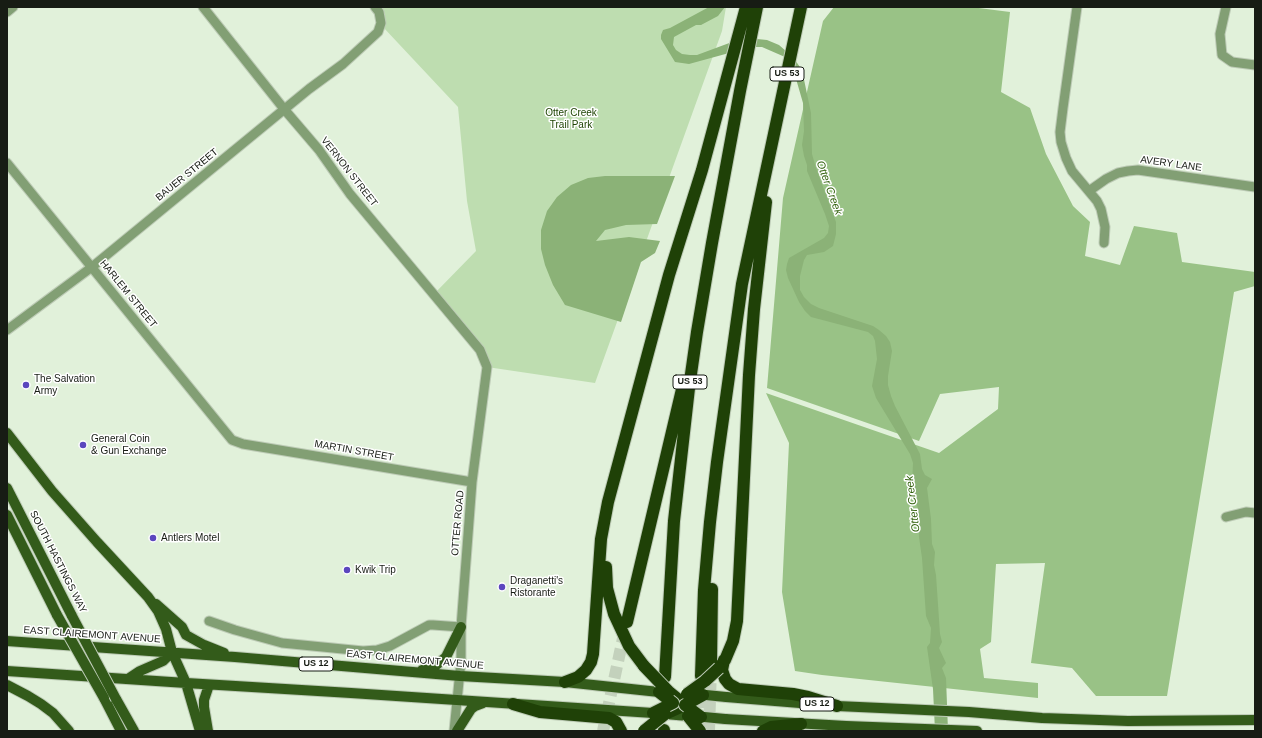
<!DOCTYPE html>
<html>
<head>
<meta charset="utf-8">
<style>
  body { margin:0 }
  #map { position:relative; width:1262px; height:738px; overflow:hidden; background:#e1f1da; font-family:Arial,sans-serif }
  canvas { display:block }
  .frame { position:absolute; inset:0; border:8px solid #171c14; pointer-events:none }
</style>
</head>
<body>
<div id="map">
<canvas width="1262" height="738"></canvas>
<div class="frame"></div>
</div>
<script>
const ctx = document.querySelector('canvas').getContext('2d');
ctx.lineJoin = 'round';
function fill(path, color) {
  ctx.fillStyle = color;
  ctx.fill(path, 'evenodd');
}
function toPath(rows) {
  const path = new Path2D();
  for (const r of rows) {
    path.moveTo(r[0], r[1]);
    for (let i = 2; i < r.length; i += 2) path.lineTo(r[i], r[i + 1]);
  }
  return path;
}
function trace(path, color, width, dash) {
  ctx.strokeStyle = color;
  ctx.lineWidth = width;
  ctx.lineCap = dash ? 'butt' : 'round';
  ctx.setLineDash(dash || []);
  ctx.stroke(path);
}
function label(font, color, halo, rows, align = 'center') {
  ctx.font = font + ' Arial,sans-serif';
  ctx.lineWidth = 3;
  ctx.setLineDash([]);
  ctx.textBaseline = 'middle';
  ctx.strokeStyle = halo;
  ctx.fillStyle = color;
  for (const [text, x, y, turn = 0] of rows) {
    ctx.save();
    ctx.translate(x, y);
    ctx.rotate((+turn || 0) * Math.PI / 180);
    ctx.textAlign = isNaN(turn) ? turn : align;
    if (halo) ctx.strokeText(text, 0, 0);
    ctx.fillText(text, 0, 0);
    ctx.restore();
  }
}
const green = toPath([
  [379,7,726,7,722,31,595,383,487,367,434,294,476,251,467,201,458,107,383,27]
]);
const forest = toPath([
  [834,7,971,7,1010,12,1001,92,1030,108,1046,154,1073,206,1090,222,1085,256,1120,265,1134,226,1177,233,1182,262,1255,272,1255,286,1234,292,1167,696,1096,696,1072,668,1031,663,1045,563,996,564,991,642,980,649,984,678,1038,683,1038,698,822,675,795,671,782,592,789,443,766,393,939,453,998,409,999,387,940,394,919,441,767,388,783,198,823,21]
]);
const water = toPath([
  [709,7,725,7,718,16,701,25,696,25,674,37,673,45,676,50,682,54,690,55,697,55,732,42,757,39,767,40,779,45,787,52,795,60,802,70,811,113,812,154,816,168,836,222,836,234,833,246,824,252,807,255,804,260,800,276,800,290,804,297,811,304,819,308,873,326,879,330,886,336,890,342,892,351,888,376,888,385,891,396,895,406,920,454,922,469,925,475,932,479,927,488,931,519,932,544,935,552,934,565,936,575,940,634,942,642,939,648,946,663,942,668,946,678,948,731,935,731,933,689,927,647,930,643,931,628,926,616,922,558,919,537,918,509,912,485,913,463,910,454,876,398,872,386,877,359,875,341,873,336,868,332,811,317,805,311,799,302,788,278,786,270,787,264,789,258,824,238,828,233,829,226,825,214,807,171,807,165,804,156,802,145,804,131,803,103,792,65,785,57,762,47,751,47,740,50,689,64,675,62,661,39,661,35,663,30,670,28],
  [605,176,675,176,657,224,626,225,605,230,596,241,629,237,660,241,655,253,641,262,621,322,565,305,553,285,545,265,541,249,541,230,547,211,557,197,571,185,588,178]
]);
const motorwayTunnel = toPath([
  [700,726,701,688],
  [603,731,625,629],
  [709,731,711,668]
]);
const minor = toPath([
  [203,7,284,109,319,150,350,194,480,350,487,367,472,482,461,627,461,661,454,731],
  [1077,7,1063,108,1060,132,1061,142,1066,158,1072,171,1097,201,1101,209,1105,227,1104,243],
  [1226,7,1220,34,1222,55,1232,62,1255,65],
  [7,12,13,7],
  [7,163,232,440,243,444,472,482],
  [1089,191,1106,179,1118,173,1128,171,1138,170,1255,187],
  [7,330,92,267,309,89,343,64,378,32,381,23,379,12,375,7],
  [1226,517,1246,512,1255,513],
  [209,621,235,630,282,643,363,651,377,650,390,646,429,625,433,625,461,627]
]);
const primary = toPath([
  [7,433,52,491,97,542,148,597,158,611,166,629,172,652,186,683,200,731],
  [7,488,72,616],
  [7,515,57,615],
  [156,604,182,627,186,635,204,645,224,653],
  [7,641,235,657,460,676,565,682,659,692],
  [422,670,434,667,446,657,461,627],
  [7,671,186,683,351,693,653,713],
  [128,679,140,671,163,661,172,652],
  [7,685,28,696,41,704,53,713,69,731],
  [726,697,837,706,969,712,1042,718,1128,721,1255,720],
  [104,698,121,731],
  [116,699,134,731],
  [665,714,688,716],
  [725,719,846,726,977,731],
  [208,731,204,707,204,700,209,685],
  [457,731,471,709,475,706,483,703]
]);
const motorway = toPath([
  [606,567,607,588,614,614,629,646,644,666],
  [627,622,684,381],
  [724,660,722,670,725,679,729,684,738,689,793,694,808,697,837,706],
  [711,666,712,589],
  [719,668,725,660,733,641,737,621,749,375,754,309,766,202],
  [701,676,704,590,710,522,717,462,742,284,801,7],
  [665,677,674,521,689,388,697,332,712,243,740,91,757,7],
  [565,682,578,677,586,670,591,662,593,654,601,539,608,502,669,275,702,170,746,7],
  [513,704,540,712,609,718,616,722,621,731],
  [665,714,685,705,669,692],
  [664,731,664,730],
  [763,731,771,727,801,724]
]);
const primaryBridge = toPath([
  [57,615,104,698],
  [72,616,116,699],
  [696,694,726,697],
  [694,716,725,719]
]);
const motorwayBridge = toPath([
  [644,666,669,692],
  [687,694,705,681,719,668],
  [653,713,673,703,659,692],
  [688,716,700,731],
  [701,717,685,705,703,695],
  [644,731,665,714]
]);
const markers = [
  [26,385,4,"#5b46be"],
  [83,445,4,"#5b46be"],
  [153,538,4,"#5b46be"],
  [347,570,4,"#5b46be"],
  [502,587,4,"#5b46be"]
];
const shields = [
  [787,74,34],
  [690,382,34],
  [316,664,34],
  [817,704,34]
];
const shieldNames = [
  ["US 53",787,74],
  ["US 53",690,382],
  ["US 12",316,664],
  ["US 12",817,704]
];
const parkNames = [
  ["Otter Creek",571,113],
  ["Trail Park",571,125]
];
const streetNames = [
  ["AVERY LANE",1171,164,8],
  ["VERNON STREET",349,172,52],
  ["BAUER STREET",187,175,-39],
  ["HARLEM STREET",128,294,51],
  ["MARTIN STREET",354,451,10],
  ["OTTER ROAD",458,523,-85],
  ["SOUTH HASTINGS WAY",58,562,63],
  ["EAST CLAIREMONT AVENUE",92,635,4],
  ["EAST CLAIREMONT AVENUE",415,660,5]
];
const poiNames = [
  ["The Salvation",34,379],
  ["Army",34,391],
  ["General Coin",91,439],
  ["& Gun Exchange",91,451],
  ["Antlers Motel",161,538],
  ["Kwik Trip",355,570],
  ["Draganetti's",510,581],
  ["Ristorante",510,593]
];
const waterNames = [
  ["Otter Creek",829,188,70],
  ["Otter Creek",913,504,-97]
];
fill(green, '#beddb0');
fill(forest, '#99c286');
fill(water, '#8bb277');
trace(motorwayTunnel, '#c3d1bc', 12, [12, 6]);
trace(minor, '#bdcbb6', 11);
trace(primary, '#bdcbb6', 12);
trace(motorway, '#bdcbb6', 14);
trace(minor, '#829f74', 9);
trace(primary, '#335b1a', 10);
trace(motorway, '#1f4107', 12);
trace(primaryBridge, '#bdcbb6', 12, []);
trace(motorwayBridge, '#bdcbb6', 14, []);
trace(primaryBridge, '#335b1a', 10);
trace(motorwayBridge, '#1f4107', 12);
for (const [x, y, r, color] of markers) {
  const dot = new Path2D();
  dot.arc(x, y, r, 0, 2 * Math.PI);
  ctx.fillStyle = color;
  ctx.fill(dot);
  trace(dot, '#fff', 1.5);
}
for (const [x, y, w] of shields) {
  const box = new Path2D();
  box.roundRect(x - w / 2, y - 7, w, 14, 3);
  ctx.fillStyle = '#fff';
  ctx.fill(box);
  trace(box, '#171c14', 1);
}
label('bold 9px', '#171c14', null, shieldNames);
label('10px', '#1f4404', '#fff', parkNames);
label('10px', '#171c14', '#fff', streetNames);
label('10px', '#171c14', '#fff', poiNames, 'left');
label('italic 11px', '#30600b', '#fff', waterNames);
</script>
</body>
</html>
